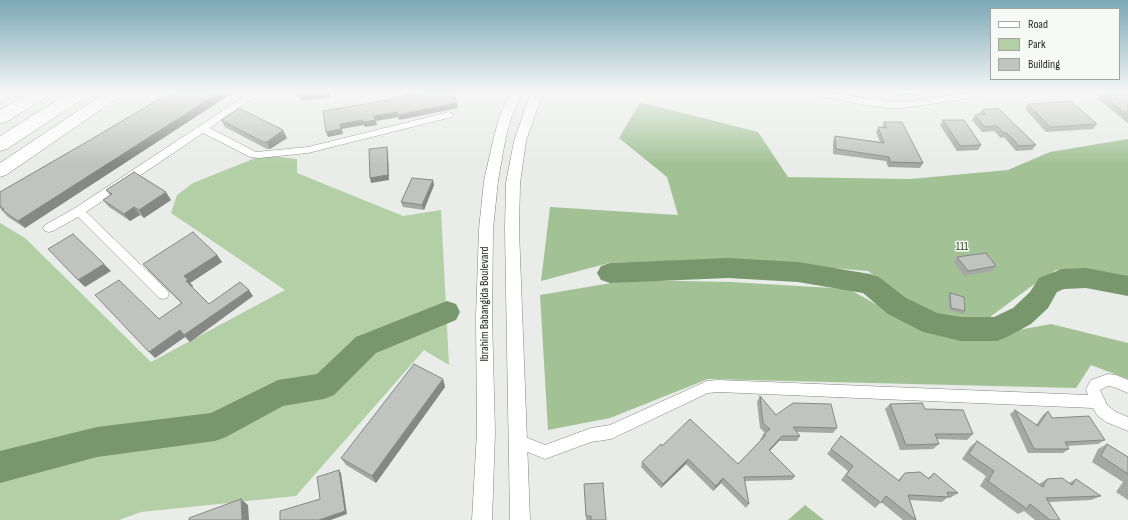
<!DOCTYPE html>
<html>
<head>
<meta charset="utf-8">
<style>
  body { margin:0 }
  #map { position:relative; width:1128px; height:520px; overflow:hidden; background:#e9ece9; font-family:"Sofia Sans Condensed",sans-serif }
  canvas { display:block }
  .legend { position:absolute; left:990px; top:8px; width:130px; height:72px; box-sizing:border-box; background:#f7f9f6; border:1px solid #a5a6a4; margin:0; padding:5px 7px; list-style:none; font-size:12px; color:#292a29 }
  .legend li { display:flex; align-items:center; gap:8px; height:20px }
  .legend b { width:20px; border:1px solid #a5a6a4 }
</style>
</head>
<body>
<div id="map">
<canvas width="1128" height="520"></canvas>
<ul class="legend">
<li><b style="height:5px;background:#fff"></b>Road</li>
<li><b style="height:11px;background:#b2cfa5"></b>Park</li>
<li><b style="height:11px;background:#c0c3bf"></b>Building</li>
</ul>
</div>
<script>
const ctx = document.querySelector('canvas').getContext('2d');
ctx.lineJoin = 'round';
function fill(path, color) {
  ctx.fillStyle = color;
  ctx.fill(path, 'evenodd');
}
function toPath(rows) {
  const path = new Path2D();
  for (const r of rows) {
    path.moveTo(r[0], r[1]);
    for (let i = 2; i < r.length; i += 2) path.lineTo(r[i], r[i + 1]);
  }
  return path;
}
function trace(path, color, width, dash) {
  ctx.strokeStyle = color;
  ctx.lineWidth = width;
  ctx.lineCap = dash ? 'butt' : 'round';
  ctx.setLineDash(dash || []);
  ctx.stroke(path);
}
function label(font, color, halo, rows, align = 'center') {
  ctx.font = font + ' "Sofia Sans Condensed",sans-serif';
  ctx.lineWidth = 3;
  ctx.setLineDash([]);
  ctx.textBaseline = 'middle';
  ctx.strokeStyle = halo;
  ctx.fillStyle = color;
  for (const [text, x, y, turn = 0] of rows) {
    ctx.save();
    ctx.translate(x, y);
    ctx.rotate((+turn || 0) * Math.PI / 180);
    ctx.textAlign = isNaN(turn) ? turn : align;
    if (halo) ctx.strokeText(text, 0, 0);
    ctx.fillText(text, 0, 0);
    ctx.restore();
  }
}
const green = toPath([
  [263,155,297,159,297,173,403,216,441,210,449,365,424,350,296,496,141,512,119,520,0,520,0,223,25,238,151,362,285,290,171,213,177,195,193,183]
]);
const forest = toPath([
  [640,102,758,132,788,177,910,179,1008,170,1050,152,1128,139,1128,277,1056,270,1029,288,990,317,952,320,918,308,868,271,724,259,609,263,541,281,550,207,678,215,667,177,619,138],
  [629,280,731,282,849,289,893,314,964,340,1051,324,1128,343,1128,379,1091,365,1076,388,708,379,610,418,548,430,540,295],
  [805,505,824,520,788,520]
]);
const river = toPath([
  [728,258,798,262,870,274,879,277,906,298,937,313,961,317,994,317,1013,308,1030,292,1039,278,1062,269,1086,268,1128,276,1128,296,1086,288,1064,289,1057,292,1048,308,1031,324,1007,337,997,341,961,341,923,332,888,314,863,293,798,282,728,278,610,283,601,280,597,273,601,266,610,263,728,258],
  [447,301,456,304,460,312,456,320,376,353,334,395,324,399,283,406,226,437,215,441,97,457,0,483,0,451,97,427,211,413,278,380,317,374,356,337,447,301]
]);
const minor = toPath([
  [251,92,262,92,210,128,256,152,308,147,449,112,454,115,452,117,308,153,259,158,250,157,203,133,86,212,167,290,169,294,167,298,163,299,159,298,78,217,53,231,49,232,45,231,43,228,45,225,75,208,251,92],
  [811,92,828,92,888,102,903,102,975,92,996,92,991,95,903,108,888,108,860,104,816,95,811,92],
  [1108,374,1116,375,1128,380,1128,393,1114,387,1108,386,1100,390,1107,405,1116,412,1128,417,1128,431,1106,422,1097,415,1093,408,718,392,708,393,611,439,591,442,545,459,513,446,511,441,513,436,518,434,545,445,591,428,610,425,707,381,718,380,1088,395,1086,389,1091,380,1108,374]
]);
const tertiary = toPath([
  [511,92,523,92,511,118,505,141,498,181,493,229,492,317,495,432,492,520,472,520,477,432,476,317,479,229,484,181,493,141,499,118,511,92],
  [531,92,543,92,526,141,520,183,519,230,530,520,510,520,505,230,506,183,514,141,531,92]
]);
const trunk = toPath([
  [0,92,16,92,14,95,0,101,0,92],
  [106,92,124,92,122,95,6,175,0,177,0,163,106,92]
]);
const motorway = toPath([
  [31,92,51,92,48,96,6,122,0,124,0,110,31,92],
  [70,92,90,92,87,96,7,149,0,151,0,136,70,92]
]);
const wall = toPath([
  [894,92,930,92,929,93,897,96],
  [1128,92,1128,123,1098,99,1102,95,1121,96],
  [1028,104,1097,124,1093,129,1046,132,1025,109],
  [208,108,25,228,8,217,0,208,0,192],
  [982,110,1036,145,1032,150,1016,151,1004,137,1001,138,994,131,982,132,972,120,975,115,978,115],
  [221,120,287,138,270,149,267,149,225,127],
  [943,120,981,145,978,150,957,151,940,125],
  [884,122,923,163,920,168,888,167,886,161,833,154,833,141,835,136,880,142,876,132,878,127,882,128,882,127],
  [434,185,424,210,403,207,401,202],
  [106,190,171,200,144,218,140,215,130,221,109,207,103,200,110,195],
  [217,255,222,262,190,283,193,286,192,287,209,304,253,296,190,342,185,337,155,358,159,319,181,303,149,271,143,264],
  [957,257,996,266,992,271,964,276,954,262],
  [950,293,965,311,963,314,949,310,948,296],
  [443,379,445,387,376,483,346,465,341,458],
  [760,396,776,415,837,428,833,433,797,432,800,436,797,441,779,441,769,451,795,476,792,480,745,481,749,504,746,508,721,483,713,491,686,464,661,488,641,467,642,462,662,446,738,464,761,440,760,440,763,435,765,433,760,428,757,402],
  [890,404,925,409,973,434,967,440,937,439,939,444,933,449,900,450,885,409],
  [1015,410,1036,425,1043,415,1048,411,1052,418,1105,440,1098,444,1067,446,1069,449,1063,453,1028,453,1010,414],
  [841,436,898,480,905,473,928,478,934,473,958,493,950,498,948,497,942,502,910,500,916,520,903,520,881,502,875,508,841,480,848,471,827,454],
  [977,441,1039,484,1047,479,1069,483,1076,479,1101,496,1091,500,1049,502,1060,520,1035,520,1024,511,1018,514,980,486,986,476,962,459,970,447],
  [1107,444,1128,457,1128,500,1116,492,1123,482,1092,462,1098,449],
  [584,484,606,520,586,520]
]);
const shadedWall = toPath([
  [220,92,234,92,25,228,18,221],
  [295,92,330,92,330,97,302,101,300,97,297,97],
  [457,103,458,108,399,120,398,115],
  [397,112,399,117,376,121,377,125,365,127,364,125,342,129,343,134,328,137,326,132,340,124,363,120,374,116],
  [283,130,287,138,270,149,267,142],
  [387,147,388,152,389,180,371,183,370,178],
  [433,180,434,185,424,210,422,205],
  [166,192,171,200,144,218,139,210],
  [134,207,140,215,130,221,124,214],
  [217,255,222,262,190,283,193,286,191,288,186,281,184,276],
  [104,264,111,271,85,287,78,280],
  [249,290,253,296,190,342,184,335],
  [180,330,185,337,155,358,149,352],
  [443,379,445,387,376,483,372,476],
  [782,436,779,441,766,455,769,450],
  [688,459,686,464,661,488,663,484],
  [339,470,341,473,347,514,331,520,319,520],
  [723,478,721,483,713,491,716,486],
  [241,499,248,505,249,520,242,520]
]);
const building = toPath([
  [171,92,220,92,18,221,2,210,4,209,0,206,0,192,90,140,171,92],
  [299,92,314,92,299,94,299,92],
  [424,92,453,92,457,103,398,115,397,112,374,116,375,120,363,122,363,120,340,124,341,129,326,132,323,111,394,99,393,98,424,92],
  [1128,92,1128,115,1102,95,1117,93,1121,96,1128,92],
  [1071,101,1097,124,1050,127,1028,104,1071,101],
  [239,108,283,130,267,142,263,142,221,120,239,108],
  [998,108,1036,145,1019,146,1007,133,1004,133,997,126,985,127,975,115,986,114,982,110,998,108],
  [943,120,964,120,981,145,960,146,943,120],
  [884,122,902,122,923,163,890,162,889,157,836,149,835,136,884,143,878,127,887,128,884,122],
  [387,147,388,175,370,178,369,149,387,147],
  [134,172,166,192,139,210,134,207,124,214,103,200,112,194,106,190,134,172],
  [412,178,433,180,422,205,401,202,412,178],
  [193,232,217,255,184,276,188,280,186,281,209,304,240,282,249,290,184,335,180,330,149,352,95,295,119,280,159,319,182,303,143,264,193,232],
  [73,234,104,264,78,280,48,249,73,234],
  [986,253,996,266,968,271,957,257,986,253],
  [950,293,964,297,965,311,951,308,950,293],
  [414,364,443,379,372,476,341,458,414,364],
  [760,396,776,415,793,403,831,404,837,428,793,427,800,436,782,436,769,450,795,476,744,477,749,504,723,478,716,486,688,459,663,484,642,462,661,444,662,446,690,419,738,464,766,435,763,435,770,429,763,423,760,396],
  [922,403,925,409,963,410,973,434,935,434,939,444,906,445,890,404,922,403],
  [1015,410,1038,426,1048,411,1052,418,1089,416,1105,440,1065,442,1069,449,1034,449,1015,410],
  [841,436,899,481,905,473,920,472,929,479,934,473,958,493,947,492,949,497,908,495,916,520,886,496,881,503,846,475,853,466,831,449,841,436],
  [977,441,1043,487,1047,479,1062,478,1072,485,1076,479,1101,496,1046,498,1060,520,1050,520,1030,504,1027,509,988,481,994,471,969,454,977,441],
  [1107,444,1128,457,1128,474,1101,456,1107,444],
  [339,470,345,511,319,520,280,520,280,511,320,499,317,477,339,470],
  [603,483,606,520,591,520,591,516,586,516,584,484,603,483],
  [241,499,242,520,189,520,189,518,241,499]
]);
const parkNames = [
  ["111",962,247]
];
const streetNames = [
  ["Ibrahim Babangida Boulevard",485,304,-90]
];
fill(green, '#b2cfa5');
fill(forest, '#a2c295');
fill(river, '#79976c');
trace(minor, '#828481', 1);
trace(tertiary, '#828481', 1);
trace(trunk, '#828481', 1);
trace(motorway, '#828481', 1);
fill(minor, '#fff');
fill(tertiary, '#fff');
fill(trunk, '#fff');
fill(motorway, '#fff');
fill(wall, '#a5a8a4');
fill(shadedWall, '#868886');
fill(building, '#c0c3bf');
trace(building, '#868886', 1);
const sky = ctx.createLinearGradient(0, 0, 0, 164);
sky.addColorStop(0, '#7ba8b6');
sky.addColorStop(0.56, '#f5f6f5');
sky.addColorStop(1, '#f5f6f500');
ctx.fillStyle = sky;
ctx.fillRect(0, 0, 1128, 164);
label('12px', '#1f3d0e', '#f7f9f6', parkNames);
label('12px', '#292a29', '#f7f9f6', streetNames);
</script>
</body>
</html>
